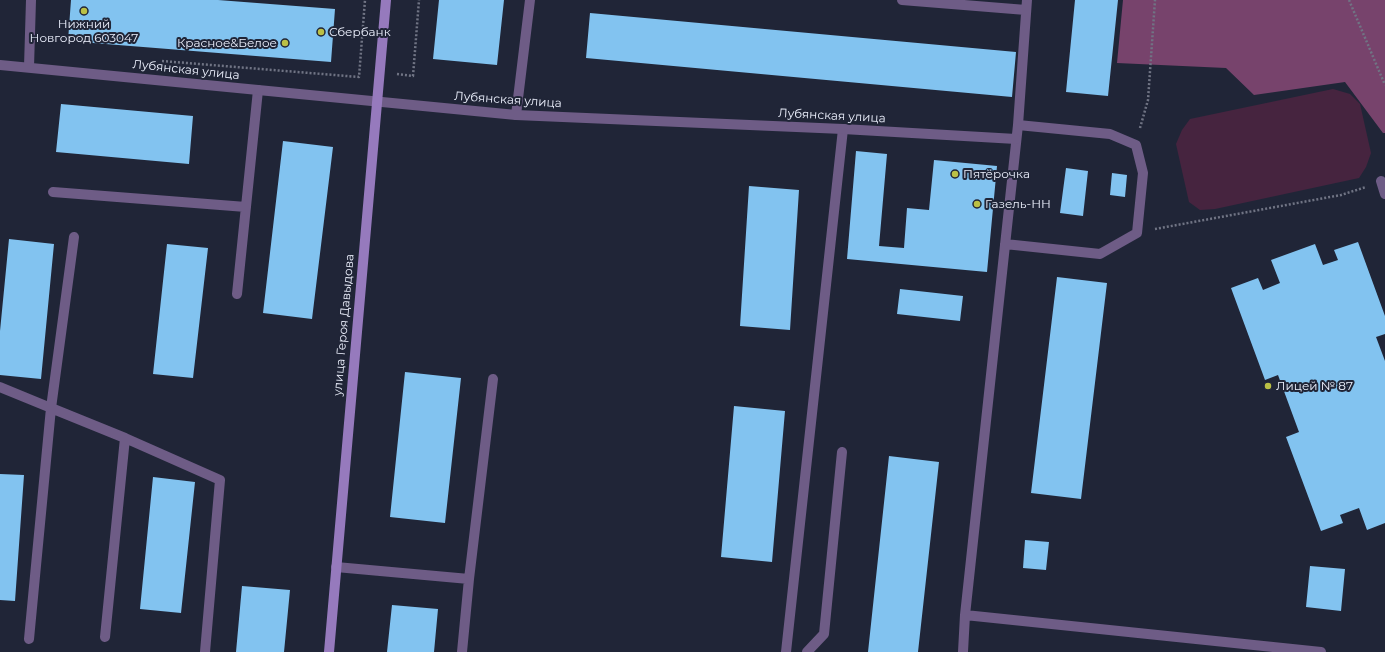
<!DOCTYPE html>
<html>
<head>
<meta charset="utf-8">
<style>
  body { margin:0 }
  canvas { display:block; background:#202537 }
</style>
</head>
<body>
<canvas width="1385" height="652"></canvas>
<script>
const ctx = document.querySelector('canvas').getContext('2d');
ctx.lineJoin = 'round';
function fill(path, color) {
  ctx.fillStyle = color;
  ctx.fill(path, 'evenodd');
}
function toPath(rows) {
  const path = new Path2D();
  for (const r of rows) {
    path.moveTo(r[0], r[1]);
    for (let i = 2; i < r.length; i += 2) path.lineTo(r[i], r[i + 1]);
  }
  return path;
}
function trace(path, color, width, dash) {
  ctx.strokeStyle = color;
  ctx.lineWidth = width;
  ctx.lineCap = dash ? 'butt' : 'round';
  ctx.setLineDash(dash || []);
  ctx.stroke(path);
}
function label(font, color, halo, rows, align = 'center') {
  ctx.font = font + ' Montserrat,sans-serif';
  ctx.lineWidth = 4;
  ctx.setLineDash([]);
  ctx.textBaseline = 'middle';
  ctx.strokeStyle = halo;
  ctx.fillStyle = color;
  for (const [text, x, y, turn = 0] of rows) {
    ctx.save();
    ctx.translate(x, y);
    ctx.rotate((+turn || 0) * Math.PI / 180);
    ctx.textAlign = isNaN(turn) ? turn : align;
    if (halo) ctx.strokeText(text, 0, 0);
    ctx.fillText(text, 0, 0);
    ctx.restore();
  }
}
const green = toPath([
  [1333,89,1350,94,1360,104,1371,153,1366,167,1359,178,1215,209,1200,210,1189,202,1176,144,1182,130,1190,119]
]);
const forest = toPath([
  [1123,0,1385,0,1385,133,1383,133,1345,82,1254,95,1226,68,1117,63]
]);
const building = toPath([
  [71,0,218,0,335,9,331,62,68,41],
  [439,0,504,0,497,65,433,59],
  [1075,0,1118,0,1108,96,1066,92],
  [590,13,1016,52,1012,97,586,58],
  [61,104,193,116,189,164,56,152],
  [283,141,333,147,312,319,263,313],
  [856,151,887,154,879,246,904,248,907,208,929,210,934,160,997,166,987,272,847,259],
  [1066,168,1088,171,1083,216,1060,213],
  [1112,173,1127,175,1125,197,1110,195],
  [749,186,799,190,790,330,740,326],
  [9,239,54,244,41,379,0,375,0,331],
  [1358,242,1385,316,1385,334,1376,337,1385,361,1385,523,1367,530,1359,508,1340,515,1343,523,1321,531,1286,437,1299,432,1278,375,1265,380,1231,288,1258,278,1263,290,1280,283,1271,260,1315,244,1323,265,1338,260,1334,250],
  [167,244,208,248,193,378,153,374],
  [1057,277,1107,283,1081,499,1031,493],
  [900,289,963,296,960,321,897,314],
  [405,372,461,378,445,523,390,517],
  [734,406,785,411,772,562,721,557],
  [889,456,939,462,918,652,868,652],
  [0,474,24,475,15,601,0,600],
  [153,477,195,482,181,613,140,609],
  [1025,540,1049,542,1046,570,1023,568],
  [1310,566,1345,569,1341,611,1306,607],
  [242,586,290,590,284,652,236,652],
  [392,605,438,609,434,652,387,652]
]);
const path = toPath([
  [1349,0,1385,85],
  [162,61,359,77,365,0],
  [397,74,413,76,419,0],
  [1140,128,1148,100,1155,0],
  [1155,229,1341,195,1366,187]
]);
const lane = toPath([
  [902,0,1026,10],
  [29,67,31,0],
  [516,115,530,0],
  [1381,181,1385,194],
  [53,192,246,207],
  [1005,244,1100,254,1137,233,1143,173,1136,145,1110,134,1018,125],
  [237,294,258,90],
  [0,387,51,408,74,237],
  [336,567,469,579,493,379],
  [965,615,1321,652],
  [105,637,125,438,220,480,205,652],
  [29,639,51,408,125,438],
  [462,652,469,579],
  [786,652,843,129],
  [807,652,824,634,842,452],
  [963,652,965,615,1018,125,1027,0]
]);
const street = toPath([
  [0,65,516,115,843,129,1016,139]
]);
const secondary = toPath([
  [329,652,386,0]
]);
const markers = [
  [84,11,4,"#bbc045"],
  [321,32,4,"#bbc045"],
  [285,43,4,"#bbc045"],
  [955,174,4,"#bbc045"],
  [977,204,4,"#bbc045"],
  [1268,386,4,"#bbc045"]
];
const poiNames = [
  ["Нижний",84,24,"center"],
  ["Новгород 603047",84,38,"center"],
  ["Сбербанк",329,32],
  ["Красное&Белое",277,43,"right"],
  ["Пятёрочка",963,174],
  ["Газель-НН",985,204],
  ["Лицей № 87",1276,386]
];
const streetNames = [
  ["Лубянская улица",186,70,6],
  ["Лубянская улица",508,100,4],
  ["Лубянская улица",832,116,3],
  ["улица Героя Давыдова",344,325,-85]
];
fill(green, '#46243f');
fill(forest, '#77436c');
fill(building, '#82c3f0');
trace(path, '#707484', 2.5, [2, 2]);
trace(lane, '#6e5c86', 10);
trace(street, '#6e5c86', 10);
trace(secondary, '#967abd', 10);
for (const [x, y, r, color] of markers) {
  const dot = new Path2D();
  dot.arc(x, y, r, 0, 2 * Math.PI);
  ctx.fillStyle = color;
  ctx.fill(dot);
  trace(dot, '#202537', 1.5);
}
label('12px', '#ecf0fd', '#202537', poiNames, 'left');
label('12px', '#ecf0fd', '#202537', streetNames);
</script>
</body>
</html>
